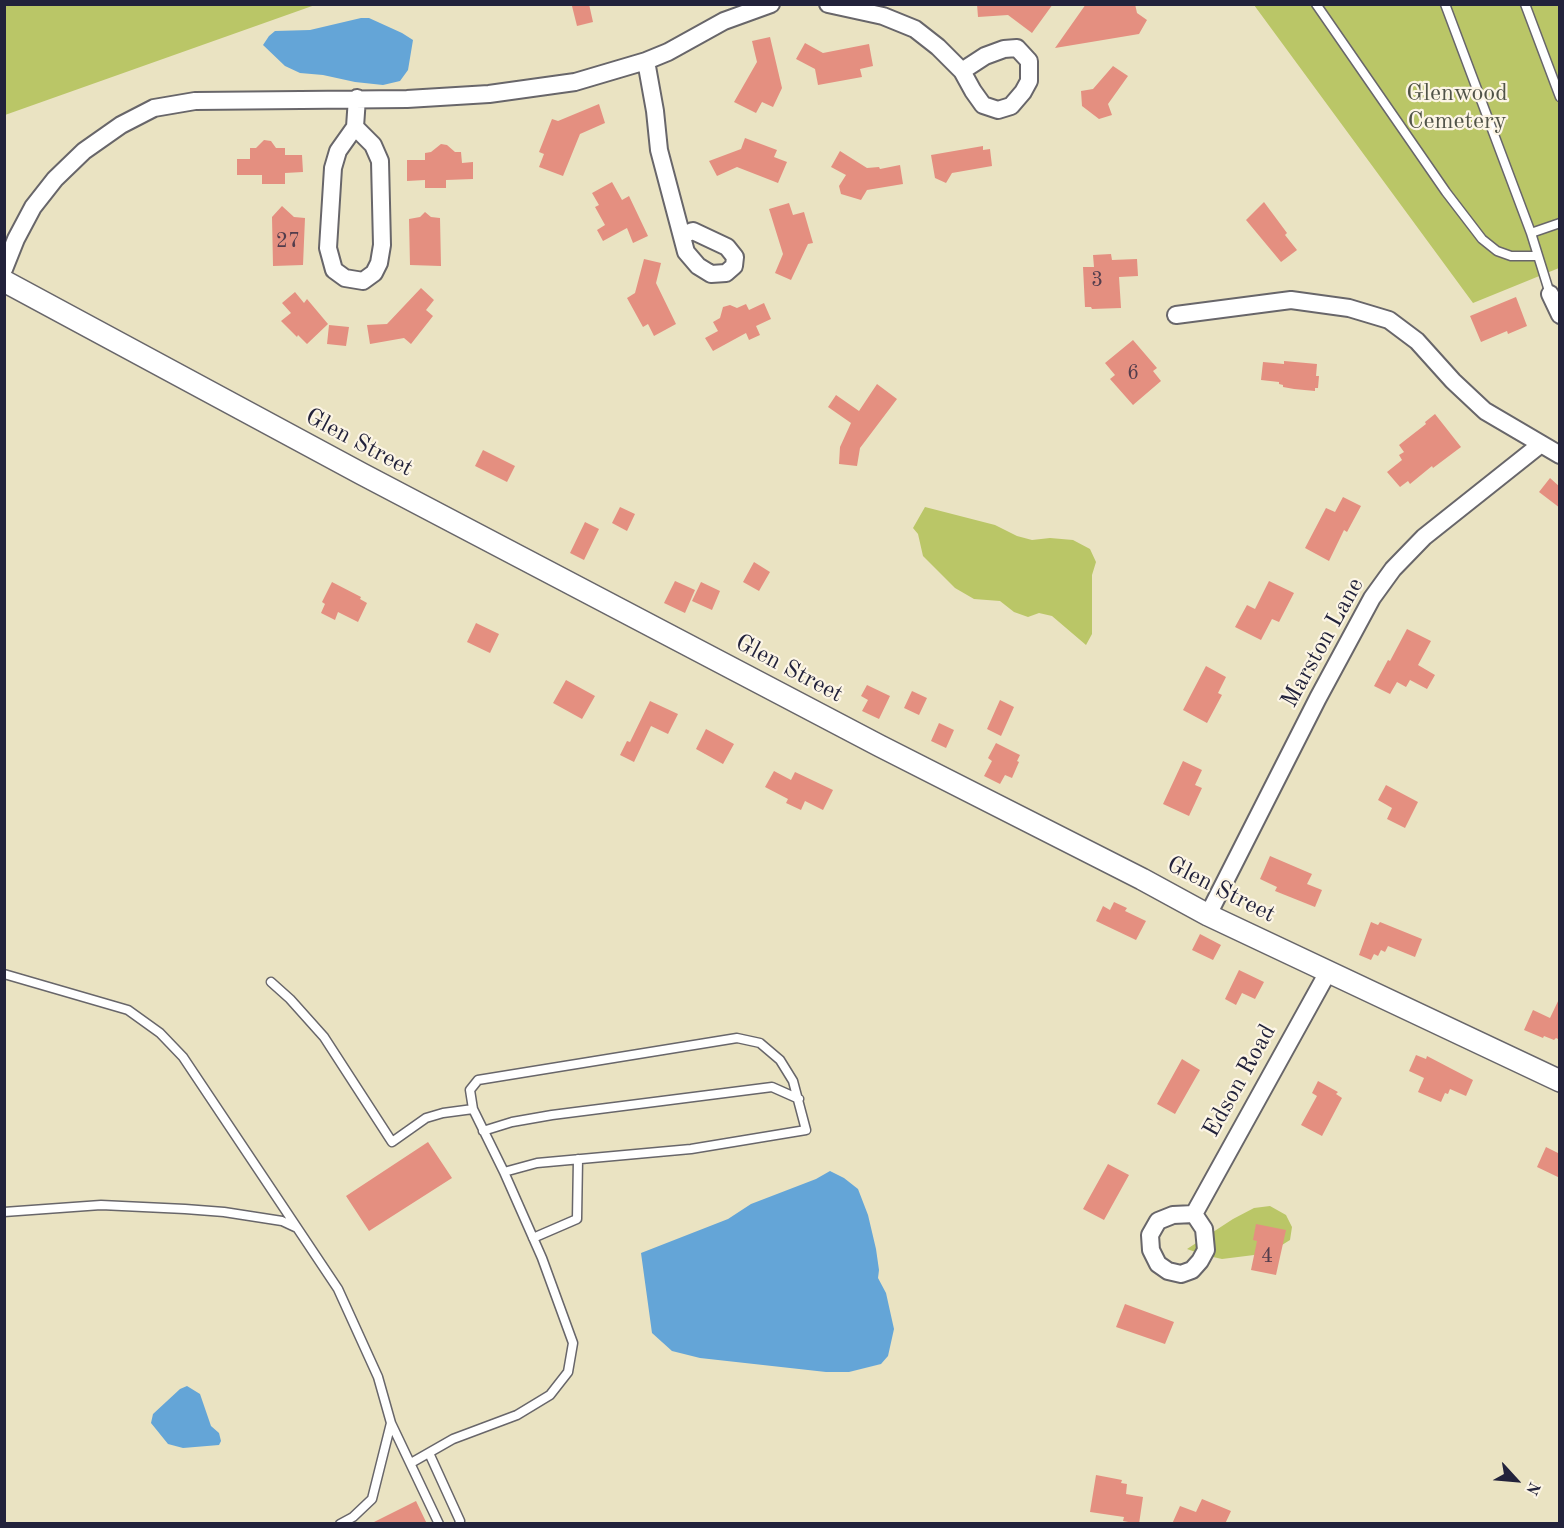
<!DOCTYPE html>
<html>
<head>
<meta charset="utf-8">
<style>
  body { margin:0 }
  #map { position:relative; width:1564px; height:1528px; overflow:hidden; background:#eae3c2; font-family:"Old Standard TT",serif }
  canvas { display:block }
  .frame { position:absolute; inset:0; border:6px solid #22223b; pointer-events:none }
  .north { position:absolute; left:1486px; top:1450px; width:60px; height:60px; -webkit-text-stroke:4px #fcf5e5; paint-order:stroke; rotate:116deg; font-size:16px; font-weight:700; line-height:24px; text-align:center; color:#22223b }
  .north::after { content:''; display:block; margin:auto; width:21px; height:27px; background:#22223b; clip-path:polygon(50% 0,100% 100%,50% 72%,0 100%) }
</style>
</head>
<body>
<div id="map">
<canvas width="1564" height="1528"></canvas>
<div class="frame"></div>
<div class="north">N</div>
</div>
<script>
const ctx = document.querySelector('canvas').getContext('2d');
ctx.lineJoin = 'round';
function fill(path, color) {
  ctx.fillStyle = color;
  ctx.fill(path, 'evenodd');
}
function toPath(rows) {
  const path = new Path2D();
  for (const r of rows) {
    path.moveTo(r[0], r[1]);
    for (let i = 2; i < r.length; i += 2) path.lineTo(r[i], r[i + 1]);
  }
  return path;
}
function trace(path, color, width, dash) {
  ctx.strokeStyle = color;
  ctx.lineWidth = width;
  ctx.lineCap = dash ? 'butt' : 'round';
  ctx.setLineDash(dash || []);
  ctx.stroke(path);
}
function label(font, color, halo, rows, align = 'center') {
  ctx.font = font + ' "Old Standard TT",serif';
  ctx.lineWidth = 4.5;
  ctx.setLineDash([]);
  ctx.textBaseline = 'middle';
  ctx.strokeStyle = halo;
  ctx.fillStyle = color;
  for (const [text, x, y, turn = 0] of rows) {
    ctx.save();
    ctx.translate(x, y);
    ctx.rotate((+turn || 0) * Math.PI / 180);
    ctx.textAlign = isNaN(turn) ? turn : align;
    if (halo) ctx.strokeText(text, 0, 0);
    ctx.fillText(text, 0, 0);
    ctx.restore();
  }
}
const green = toPath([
  [5,4,315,4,315,5,5,115],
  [1254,5,1559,5,1559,268,1473,303],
  [925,507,995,525,1017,536,1032,540,1050,538,1073,540,1090,549,1096,562,1092,575,1092,634,1086,645,1052,616,1039,613,1028,617,1014,612,1000,601,974,599,955,588,923,556,918,534,913,528],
  [1270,1206,1286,1215,1292,1227,1290,1240,1274,1250,1254,1255,1222,1259,1204,1255,1187,1249,1233,1219,1254,1208]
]);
const water = toPath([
  [361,18,369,18,402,33,413,40,408,70,400,81,383,85,355,82,323,75,300,73,285,66,263,45,269,36,275,31,310,30],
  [830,1171,844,1178,858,1189,868,1215,876,1249,879,1270,878,1278,886,1293,894,1329,888,1356,881,1364,849,1372,826,1372,700,1358,672,1351,652,1333,641,1253,728,1219,751,1204,816,1179],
  [187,1386,200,1394,211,1426,219,1433,221,1441,219,1445,183,1448,168,1444,151,1423,153,1414,180,1389]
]);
const building = toPath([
  [579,4,589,4,593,22,577,26,572,6],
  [977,4,1053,4,1032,33,1008,15,978,17],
  [1086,4,1135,4,1137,13,1147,20,1139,34,1055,48],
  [770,37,782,88,773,107,762,102,756,113,734,102,757,62,752,41],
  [805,43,823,53,869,44,873,66,860,69,862,77,818,85,815,69,796,59],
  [1113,66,1128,76,1108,104,1112,115,1099,119,1082,106,1081,91,1093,89],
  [599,104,605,123,580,134,563,176,539,167,544,154,539,152,552,119,558,121],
  [745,138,777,150,774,157,787,162,778,183,737,167,717,176,709,161,741,149],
  [264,140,271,141,276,148,285,148,285,155,302,155,303,172,285,173,285,184,262,184,262,175,237,175,237,159,250,159,250,148,256,148],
  [441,144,447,145,455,152,461,152,462,163,473,162,473,179,446,180,446,188,425,188,425,180,407,181,407,160,425,160,425,153,431,152],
  [983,146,983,150,990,149,992,166,952,173,946,183,935,178,931,155],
  [840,151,867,168,879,167,880,169,900,165,903,184,867,190,861,200,841,194,839,186,846,175,831,167],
  [612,182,622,200,629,196,648,236,633,243,627,228,603,241,597,230,605,225,595,207,599,205,592,193],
  [1264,202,1287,233,1285,235,1297,250,1281,262,1246,220],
  [789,203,793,215,804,212,813,243,808,244,791,280,775,273,783,254,769,209],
  [282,206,294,217,305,218,303,265,273,266,272,217],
  [425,212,431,217,440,218,441,266,410,265,409,219,420,217],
  [1111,254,1112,260,1137,259,1138,276,1119,277,1121,308,1092,309,1091,307,1085,307,1083,267,1094,267,1093,255],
  [644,259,661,263,656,283,676,324,654,336,648,324,643,327,627,298,635,293],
  [421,288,434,300,426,310,433,316,411,344,404,338,370,344,367,325,387,324],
  [295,292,304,303,307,299,328,324,307,344,298,335,297,337,281,321,291,313,282,303],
  [1516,297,1527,326,1508,334,1507,331,1481,342,1470,316],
  [764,303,771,319,756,326,760,335,749,340,746,333,713,351,705,338,718,331,713,322,720,318,723,307,730,305,737,308,746,304,749,310],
  [329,325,349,327,346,346,327,344],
  [1133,340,1157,368,1153,371,1161,381,1133,405,1110,379,1115,375,1105,363],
  [1284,361,1317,364,1316,376,1319,376,1318,388,1315,388,1315,391,1294,389,1283,387,1283,385,1279,384,1279,382,1261,380,1263,362,1284,364],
  [877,384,897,399,860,448,857,466,839,464,840,447,851,423,828,407,836,395,859,411],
  [1435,414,1461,447,1433,468,1432,466,1410,484,1408,481,1400,487,1387,472,1402,460,1399,455,1404,452,1399,445,1426,424,1425,422],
  [483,450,515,466,507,482,475,466],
  [1550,478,1560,487,1560,508,1539,492],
  [1343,497,1361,506,1347,532,1344,530,1329,561,1305,548,1326,508,1335,512],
  [620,507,635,514,627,531,612,523],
  [585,522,599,529,584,560,570,553],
  [754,562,770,572,759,591,743,582],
  [675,581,695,590,685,613,664,603],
  [1269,581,1294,593,1279,622,1272,619,1261,640,1235,627,1247,605,1255,609],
  [332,582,361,597,360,599,367,603,358,622,338,612,335,620,321,613,325,604,322,602],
  [701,582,720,591,712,610,692,601],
  [476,623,499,634,490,653,467,642],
  [1407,629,1431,641,1418,665,1435,675,1427,689,1410,680,1406,687,1397,682,1390,694,1374,686,1388,660,1390,661],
  [1206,666,1226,677,1218,693,1222,695,1207,723,1183,710],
  [566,680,595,696,582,719,553,703],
  [867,685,890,696,879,719,862,711,868,700,861,696],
  [912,691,927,698,919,715,904,708],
  [1000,700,1014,707,1001,736,987,729],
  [650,701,678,714,668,734,651,726,634,762,620,755,627,741,630,742],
  [939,723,954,730,946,748,931,741],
  [706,729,734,744,723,764,696,749],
  [996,743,1020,755,1017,761,1019,762,1012,778,1005,775,1000,784,984,776,992,761,988,758],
  [1183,761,1202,770,1195,785,1202,788,1189,816,1163,804],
  [774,771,791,780,795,772,833,790,823,810,805,801,801,810,786,803,788,799,765,787],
  [1386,785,1418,802,1405,828,1387,819,1392,808,1378,800],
  [1270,856,1312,874,1307,884,1322,890,1315,907,1275,891,1277,887,1260,879],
  [1114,902,1127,908,1125,911,1146,921,1136,940,1096,921,1103,906,1110,910],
  [1371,922,1378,925,1380,922,1422,939,1415,957,1388,946,1385,952,1381,950,1378,956,1374,954,1371,960,1359,955],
  [1200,934,1221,945,1213,960,1192,950],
  [1239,970,1264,982,1255,999,1242,993,1236,1005,1225,999],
  [1560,997,1560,1040,1556,1038,1554,1040,1544,1036,1543,1038,1524,1030,1533,1010,1550,1018],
  [1416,1055,1426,1059,1427,1056,1473,1080,1466,1096,1450,1089,1448,1094,1445,1093,1441,1102,1418,1092,1424,1078,1409,1071],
  [1182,1059,1200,1070,1175,1114,1157,1104],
  [1318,1081,1338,1092,1336,1094,1342,1098,1322,1136,1301,1125,1317,1096,1312,1093],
  [428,1142,452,1178,369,1231,346,1196],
  [1546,1147,1560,1154,1560,1178,1537,1167],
  [1108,1164,1129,1175,1104,1220,1083,1209],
  [1256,1224,1286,1230,1276,1275,1251,1270,1257,1241,1253,1240],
  [1125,1304,1174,1322,1165,1344,1116,1327],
  [1096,1475,1122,1480,1121,1483,1127,1484,1126,1494,1143,1497,1139,1524,1123,1521,1124,1517,1090,1512],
  [1202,1499,1231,1511,1225,1524,1172,1524,1180,1506,1196,1512],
  [416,1501,427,1524,370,1524]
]);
const service = toPath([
  [1316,4,1446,192,1482,239,1497,251,1511,256,1537,256],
  [1445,4,1531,233,1550,294],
  [1525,4,1560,97],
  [1531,233,1560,223],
  [4,974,128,1010,160,1033,183,1057,338,1289,378,1377,391,1423,372,1499,353,1517,340,1524],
  [271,982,290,999,324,1037,392,1142,426,1118,443,1113,473,1109,504,1172,542,1258,573,1343,568,1372,550,1395,517,1415,453,1439,411,1463],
  [473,1109,470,1090,478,1080,737,1038,760,1043,780,1060,793,1081,806,1130,691,1149,537,1163,504,1172],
  [483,1131,512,1122,552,1115,772,1087,799,1099],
  [4,1212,101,1205,185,1209,224,1212,282,1221,297,1228],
  [533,1238,577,1219,578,1159],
  [391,1423,439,1524],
  [429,1453,460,1521,459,1524]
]);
const minor = toPath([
  [828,4,883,16,915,29,938,47,962,71,973,91,983,105,998,110,1011,106,1023,92,1029,81,1029,61,1017,48,1004,49,985,56,962,71],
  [646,61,655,111,659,150,686,252,698,266,711,274,726,273,734,266,735,257,727,247,693,231,682,235],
  [355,127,373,145,380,161,382,245,379,263,374,273,363,281,345,278,334,270,328,248,333,168,338,151,355,127,357,98],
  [4,269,16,239,33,207,55,179,84,151,121,125,154,108,195,101,407,99,489,94,575,82,646,61,668,52,724,21,771,4],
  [1550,294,1560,315],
  [1176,315,1291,300,1349,308,1389,320,1417,341,1453,381,1485,411,1560,455],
  [1208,915,1318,698,1372,598,1393,569,1424,537,1541,444],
  [1194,1214,1204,1229,1206,1250,1200,1261,1192,1270,1181,1274,1168,1271,1158,1264,1151,1250,1150,1235,1158,1221,1173,1215,1194,1214,1328,972]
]);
const tertiary = toPath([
  [4,281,362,474,880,746,1142,879,1208,915,1560,1081]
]);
const numberNames = [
  ["27",288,241],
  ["3",1097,280],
  ["6",1133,373],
  ["4",1267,1256]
];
const parkNames = [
  ["Glenwood",1457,94],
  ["Cemetery",1457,122]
];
const streetNames = [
  ["Glen Street",359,443,28],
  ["Marston Lane",1323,643,-61],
  ["Glen Street",789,669,28],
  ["Glen Street",1221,890,27],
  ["Edson Road",1240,1081,-61]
];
fill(green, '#bac667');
fill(water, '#64a5d7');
fill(building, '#e48f80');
trace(service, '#68666a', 11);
trace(minor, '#68666a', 20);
trace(tertiary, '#68666a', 24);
trace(service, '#fff', 8);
trace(minor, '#fff', 16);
trace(tertiary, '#fff', 21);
label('21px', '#523d4c', null, numberNames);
label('24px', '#505348', '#fcf5e5', parkNames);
label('24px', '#22223b', '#fcf5e5', streetNames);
</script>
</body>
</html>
